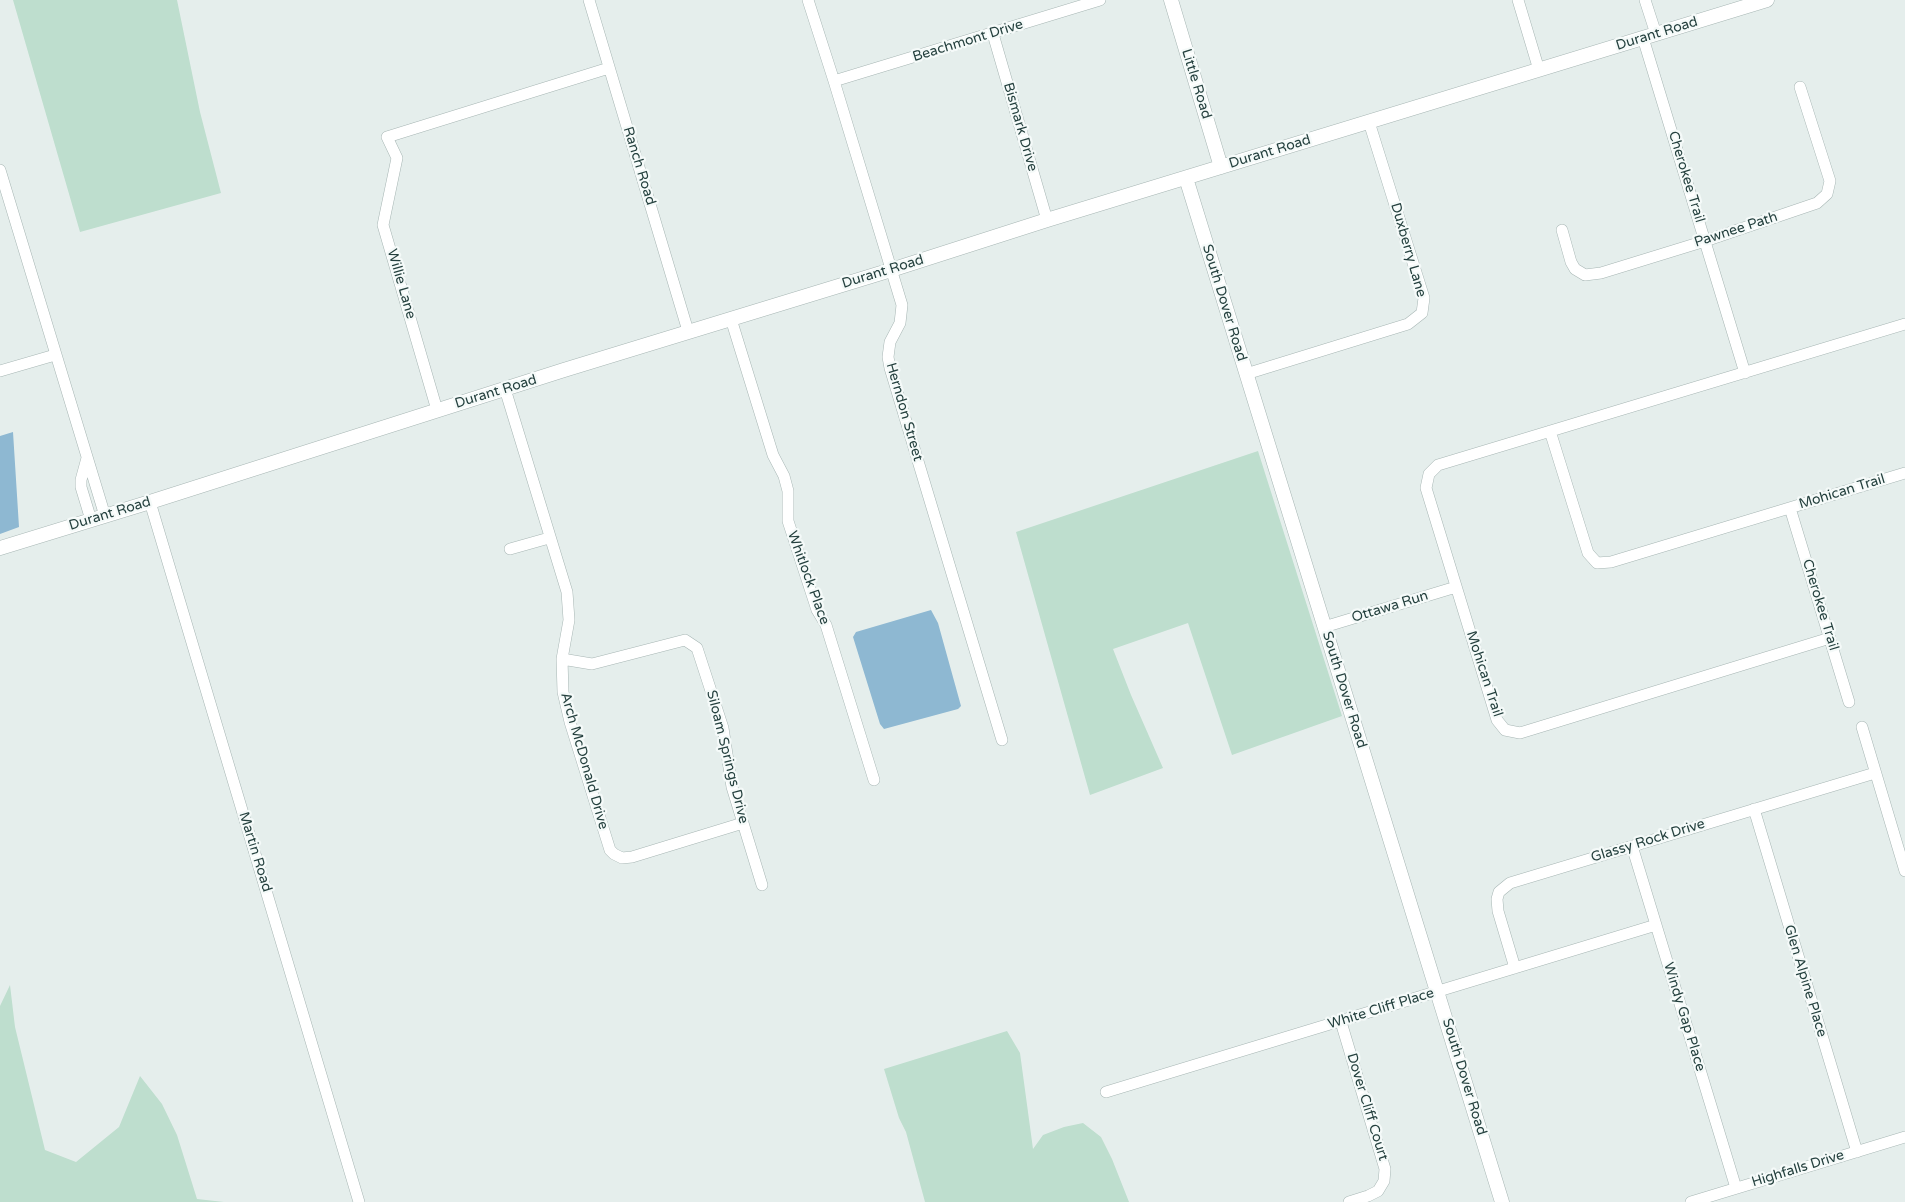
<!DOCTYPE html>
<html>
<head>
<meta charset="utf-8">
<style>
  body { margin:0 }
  canvas { display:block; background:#e5eeec }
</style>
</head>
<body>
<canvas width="1905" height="1202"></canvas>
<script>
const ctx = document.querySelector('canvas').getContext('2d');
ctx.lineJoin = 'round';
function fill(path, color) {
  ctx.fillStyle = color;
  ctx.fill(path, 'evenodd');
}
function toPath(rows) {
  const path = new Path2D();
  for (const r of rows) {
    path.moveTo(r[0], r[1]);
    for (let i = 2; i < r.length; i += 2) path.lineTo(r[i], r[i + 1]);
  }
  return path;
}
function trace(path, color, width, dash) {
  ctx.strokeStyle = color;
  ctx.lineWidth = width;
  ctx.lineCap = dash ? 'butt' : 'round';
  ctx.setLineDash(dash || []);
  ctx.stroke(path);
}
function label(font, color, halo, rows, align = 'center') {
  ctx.font = font + ' "Varela Round",sans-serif';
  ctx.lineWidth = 4.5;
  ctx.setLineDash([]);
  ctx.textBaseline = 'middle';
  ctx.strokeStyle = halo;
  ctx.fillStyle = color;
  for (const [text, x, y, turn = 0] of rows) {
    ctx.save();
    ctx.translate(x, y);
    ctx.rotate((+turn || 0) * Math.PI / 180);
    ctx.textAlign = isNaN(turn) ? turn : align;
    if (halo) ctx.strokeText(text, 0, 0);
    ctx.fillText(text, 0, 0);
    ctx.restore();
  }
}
const green = toPath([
  [13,0,177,0,200,112,221,193,80,232],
  [1258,451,1342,716,1232,755,1188,623,1113,649,1131,695,1163,768,1090,795,1016,532],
  [10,985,15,1027,45,1150,76,1162,119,1127,140,1076,162,1104,177,1135,197,1199,224,1202,0,1202,0,1006],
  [1007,1031,1020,1053,1033,1149,1043,1135,1064,1127,1083,1123,1101,1137,1112,1159,1129,1202,925,1202,906,1132,899,1118,884,1069]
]);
const water = toPath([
  [13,432,19,527,0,534,0,436],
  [931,610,938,623,961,706,958,709,884,729,880,724,853,637,856,632]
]);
const minor = toPath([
  [589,0,688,331],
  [808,0,834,81,902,305,900,323,890,342,888,357,890,368,1002,740],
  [1518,0,1539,70],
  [1645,0,1656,34],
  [993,34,1047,220],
  [1643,38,1745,373],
  [834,81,1100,0],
  [0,170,105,516],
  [1562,230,1571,262,1575,269,1585,275,1601,273,1705,241,1817,203,1827,194,1830,181,1800,87],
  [731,319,773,455,784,476,788,491,788,521,817,610,826,625,874,780],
  [0,371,55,355],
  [1246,374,1408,324,1422,313,1424,298,1369,122],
  [505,389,567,592,569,620,562,659,563,692,570,722,610,850,614,854,622,858,632,857,743,823],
  [437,410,383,225,397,158,387,137,609,68],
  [1550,431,1588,553,1597,563,1611,562,1905,473],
  [87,458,81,480,81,487,91,520],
  [150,502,359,1202],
  [1790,508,1849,702],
  [510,549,549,538],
  [1324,627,1456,587],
  [1830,638,1520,733,1505,730,1497,720,1426,488,1429,474,1438,465,1905,324],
  [562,659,592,664,685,640,697,648,723,728,732,787,762,885],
  [1862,727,1905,871],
  [1754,809,1857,1152],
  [1632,846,1736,1188],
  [1515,968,1498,911,1497,899,1499,892,1510,883,1875,773],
  [1341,1022,1385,1169,1384,1181,1378,1191,1368,1196,1349,1202],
  [1106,1092,1656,925],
  [1691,1202,1905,1137]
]);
const tertiary = toPath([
  [1171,0,1221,167],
  [1186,178,1502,1202],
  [0,548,150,502,564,370,891,270,1047,220,1767,0]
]);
const streetNames = [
  ["Durant Road",1657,34,-17],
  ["Beachmont Drive",968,41,-17],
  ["Little Road",1196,84,73],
  ["Bismark Drive",1020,127,74],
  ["Durant Road",1270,152,-17],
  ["Ranch Road",639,166,73],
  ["Cherokee Trail",1686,177,73],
  ["Pawnee Path",1736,230,-18],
  ["Duxberry Lane",1408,250,74],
  ["Durant Road",883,272,-17],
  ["Willie Lane",401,284,74],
  ["South Dover Road",1224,303,73],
  ["Durant Road",496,392,-17],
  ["Herndon Street",904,412,74],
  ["Mohican Trail",1842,492,-17],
  ["Durant Road",110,514,-17],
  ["Whitlock Place",808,578,70],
  ["Cherokee Trail",1820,605,73],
  ["Ottawa Run",1390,607,-17],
  ["Mohican Trail",1484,674,72],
  ["South Dover Road",1344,690,73],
  ["Siloam Springs Drive",727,757,76],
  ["Arch McDonald Drive",584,761,74],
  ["Glassy Rock Drive",1648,841,-17],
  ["Martin Road",255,852,73],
  ["Glen Alpine Place",1805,981,73],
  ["White Cliff Place",1381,1009,-17],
  ["Windy Gap Place",1684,1017,73],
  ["South Dover Road",1464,1077,73],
  ["Dover Cliff Court",1367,1107,73],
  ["Highfalls Drive",1798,1169,-17]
];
fill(green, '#bedece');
fill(water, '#8eb8d2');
trace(minor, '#a7b6b4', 12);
trace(tertiary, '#a7b6b4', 15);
trace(minor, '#fff', 11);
trace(tertiary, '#fff', 14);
label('14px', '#24403e', '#f5faf9', streetNames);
</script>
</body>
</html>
